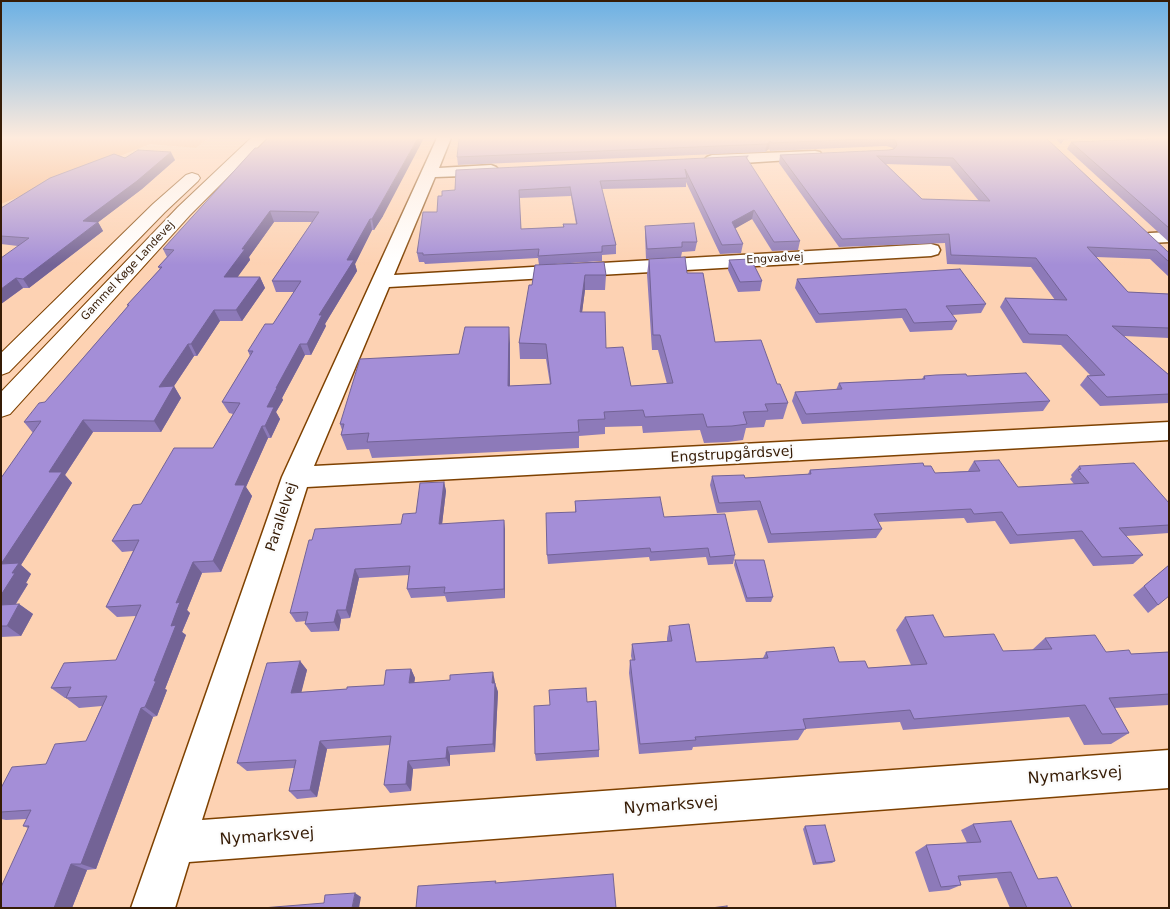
<!DOCTYPE html>
<html>
<head>
<meta charset="utf-8">
<style>
  body { margin:0 }
  #map { position:relative; width:1170px; height:909px; overflow:hidden; background:#fdd2b3; font-family:"DejaVu Sans",sans-serif }
  canvas { display:block }
  .frame { position:absolute; inset:0; border:2px solid #361c06; pointer-events:none }
</style>
</head>
<body>
<div id="map">
<canvas width="1170" height="909"></canvas>
<div class="frame"></div>
</div>
<script>
const ctx = document.querySelector('canvas').getContext('2d');
ctx.lineJoin = 'round';
function fill(path, color) {
  ctx.fillStyle = color;
  ctx.fill(path, 'evenodd');
}
function toPath(rows) {
  const path = new Path2D();
  for (const r of rows) {
    path.moveTo(r[0], r[1]);
    for (let i = 2; i < r.length; i += 2) path.lineTo(r[i], r[i + 1]);
  }
  return path;
}
function trace(path, color, width, dash) {
  ctx.strokeStyle = color;
  ctx.lineWidth = width;
  ctx.lineCap = dash ? 'butt' : 'round';
  ctx.setLineDash(dash || []);
  ctx.stroke(path);
}
function label(font, color, halo, rows, align = 'center') {
  ctx.font = font + ' "DejaVu Sans",sans-serif';
  ctx.lineWidth = 4.5;
  ctx.setLineDash([]);
  ctx.textBaseline = 'middle';
  ctx.strokeStyle = halo;
  ctx.fillStyle = color;
  for (const [text, x, y, turn = 0] of rows) {
    ctx.save();
    ctx.translate(x, y);
    ctx.rotate((+turn || 0) * Math.PI / 180);
    ctx.textAlign = isNaN(turn) ? turn : align;
    if (halo) ctx.strokeText(text, 0, 0);
    ctx.fillText(text, 0, 0);
    ctx.restore();
  }
}
const green = toPath([
  [1,138,209,138,196,148,150,144,1,204]
]);
const street = toPath([
  [437,138,451,138,439,168,491,165,496,167,499,170,496,173,491,175,435,177,394,275,931,244,938,246,940,250,938,254,931,256,389,287,314,466,1169,422,1169,440,307,487,202,820,1169,750,1169,788,189,862,175,908,131,908,282,477,437,138],
  [815,151,820,152,822,155,820,158,712,165,707,163,704,160,707,157,712,155,815,151],
  [1169,232,1169,242,1150,243,1144,242,1141,238,1144,234,1150,233,1169,232]
]);
const secondary = toPath([
  [251,138,267,138,190,215,10,414,1,417,1,392,178,207,251,138],
  [192,173,198,175,200,178,198,181,165,212,9,372,1,375,1,353,153,204,186,175,192,173]
]);
const wall = toPath([
  [1046,138,1167,251,1169,252,1169,277,1150,259,1096,257,1128,292,1169,294,1169,338,1124,336,1169,375,1169,403,1100,406,1080,385,1087,376,1090,375,1061,345,1023,343,1000,307,1005,298,1055,300,1031,267,947,264,945,243,839,247,779,163,780,155,889,150,893,149,893,148,886,146,770,151,769,149,765,152,458,165,457,157,470,139],
  [886,164,950,166,979,201,922,199],
  [1055,138,1084,138,1064,140,1061,144],
  [1169,138,1169,242,1067,149,1071,142],
  [255,148,383,216,374,230,372,230,355,264,357,271,325,324,326,326,311,355,305,355,282,398,283,400,276,412,280,419,271,438,268,438,246,487,252,496,221,572,202,573,187,610,190,613,182,632,186,635,165,689,167,690,157,716,153,717,96,869,87,870,72,908,1,908,28,828,23,826,27,819,6,820,1,819,1,788,46,764,86,741,102,706,79,708,66,698,65,698,51,688,116,660,136,616,117,617,106,607,133,551,122,552,112,541,141,504,213,448,233,414,229,413,222,402,250,356,248,351,273,324,294,292,276,292,272,281,312,222,274,222,249,257,250,260,237,277,260,277,265,288,242,321,220,321,197,356,194,356,174,386,181,398,161,432,93,432,65,475,72,483,21,565,31,574,26,583,28,584,16,604,19,604,33,614,21,636,1,637,1,478,33,433,24,422,45,402,128,306,127,305,160,269,158,267,167,257,163,249],
  [748,156,747,159,800,241,798,250,772,251,752,219,735,228,743,244,741,253,720,254,686,182,686,187,602,189,616,245,616,254,602,255,602,261,539,265,538,258,425,264,424,262,419,262,417,253,437,212,442,196,455,190],
  [571,196,576,224,563,224,563,227,521,229,519,198],
  [125,158,175,160,142,189,98,222,103,231,29,288,23,288,1,304,18,246,1,244,1,208],
  [645,226,697,242,695,251,682,252,681,257,646,259,645,235],
  [649,259,687,273,715,342,777,384,788,403,783,419,766,420,764,427,746,428,743,440,728,442,704,443,700,430,643,433,642,426,605,427,605,434,579,436,579,448,372,458,369,449,347,450,341,435,342,430,340,424,459,354,510,343,510,386,550,384,546,359,520,359,519,343,532,285,535,265,606,275,605,290,585,290,582,312,631,386,667,384,658,350,652,350,647,274],
  [729,260,762,281,760,291,738,292,728,270],
  [797,279,986,304,981,313,952,315,957,321,952,330,910,332,902,318,816,323,795,288],
  [924,376,967,376,1050,401,1043,411,802,424,792,401,795,392,836,390,839,383,922,379],
  [974,461,1018,487,1074,484,1070,479,1072,477,1071,475,1079,466,1169,503,1169,533,1126,536,1143,555,1133,564,1093,566,1074,539,1010,544,995,521,967,523,964,518,878,522,882,529,876,538,768,543,757,510,717,513,710,485,712,476,745,478,808,474,810,470,924,466,935,473,969,471,968,471],
  [444,482,446,491,442,524,505,529,505,598,447,602,445,596,411,598,407,589,409,575,359,578,350,618,341,619,339,631,311,632,305,624,306,621,296,622,290,613,416,513],
  [575,501,664,517,735,555,733,564,708,565,706,557,650,561,649,557,548,564,547,555,575,512],
  [735,560,773,597,771,602,746,602,734,565],
  [1169,565,1158,605,1148,613,1133,595],
  [905,617,944,637,1003,651,1032,650,1045,638,1106,652,1131,654,1169,652,1169,705,1115,708,1129,733,1111,744,1084,745,1069,717,903,730,900,722,805,729,798,740,693,747,692,750,639,754,629,673,630,660,632,660,631,656,632,644,667,641,667,638,669,626,696,662,763,658,766,652,839,662,868,668,911,665,896,630],
  [300,661,307,670,301,692,347,689,384,685,411,669,415,678,414,682,495,683,498,692,495,752,450,755,450,766,413,769,411,791,390,793,384,785,390,745,327,749,317,797,297,799,289,791,294,768,247,771,237,763],
  [587,702,599,750,599,757,536,761,535,754],
  [973,824,1038,879,1072,908,1010,908,997,878,959,881,961,885,949,890,929,892,915,852,926,845,967,843,961,830],
  [805,826,835,861,832,863,813,865,803,829]
]);
const shadedWall = toPath([
  [418,138,424,138,383,216,374,230,372,219],
  [770,141,769,149,765,152,767,144],
  [171,152,175,160,142,189,88,230,83,221],
  [754,210,752,219,731,231,732,222],
  [270,211,274,222,249,257,250,260,229,289,224,277,242,249],
  [370,219,372,230,355,264,357,271,325,324,326,326,311,355,307,344,319,315,347,260],
  [98,222,103,231,29,288,23,279],
  [585,275,585,290,580,328,580,312],
  [260,277,265,288,242,321,236,310],
  [16,278,23,288,1,304,1,289],
  [214,310,220,321,197,356,191,344],
  [509,327,510,343,510,402,508,386],
  [188,344,194,356,174,386,181,398,161,432,154,421,159,387],
  [300,344,305,355,282,398,283,400,276,412,280,419,271,438,265,426,267,407,276,388],
  [83,420,93,432,65,475,72,483,21,565,31,574,26,583,28,584,8,616,1,610,1,564,49,472],
  [262,426,268,438,246,487,252,496,221,572,213,561,235,485],
  [444,482,446,491,441,533,439,524],
  [504,520,505,529,505,598,504,589],
  [193,562,202,573,187,610,190,613,182,632,186,635,165,689,167,690,157,716,145,707,171,626,176,603],
  [355,569,359,578,350,618,346,610],
  [19,604,33,614,21,636,7,626],
  [337,610,341,619,339,631,334,622],
  [300,661,307,670,299,702,291,693],
  [411,669,415,678,413,692,409,683],
  [493,672,495,682,495,692,492,683],
  [495,683,498,692,495,752,493,744],
  [141,708,153,717,96,869,81,864],
  [320,741,327,749,317,797,310,790],
  [447,747,450,755,450,766,446,758],
  [408,761,413,769,411,791,406,784],
  [71,864,87,870,72,908,54,908],
  [355,893,361,897,359,908,352,908]
]);
const building = toPath([
  [268,138,418,138,380,205,372,219,370,219,347,260,354,260,319,315,322,315,307,344,300,344,276,388,277,388,267,407,274,407,265,426,262,426,235,485,245,485,213,561,193,562,176,603,180,602,171,626,176,625,154,681,156,681,145,707,141,708,81,864,71,864,54,908,1,908,1,887,29,826,23,826,31,810,1,812,1,788,12,767,46,764,55,744,86,741,107,696,66,698,71,687,51,688,64,663,116,660,141,605,106,607,139,540,112,541,133,505,141,504,174,448,213,448,240,403,222,402,253,351,248,351,265,324,273,324,301,281,272,281,319,212,270,211,242,249,245,249,224,277,260,277,236,310,214,310,191,344,188,344,159,387,174,386,154,421,83,420,49,472,62,472,1,564,19,563,12,573,15,573,1,595,1,478,41,421,24,422,39,403,45,402,129,305,127,305,162,267,158,267,174,250,163,249,255,148,258,148,268,138],
  [470,138,1046,138,1167,251,1169,252,1169,262,1156,250,1087,247,1128,292,1169,294,1169,328,1112,326,1169,375,1169,394,1107,397,1087,376,1105,375,1067,335,1029,334,1005,298,1067,300,1036,258,951,255,949,234,842,239,780,155,889,150,894,149,897,145,895,140,888,138,772,143,770,141,767,144,457,157,459,139,470,138],
  [877,156,953,158,990,201,922,199,877,156],
  [1169,138,1169,228,1071,142,1169,138],
  [138,150,171,152,137,181,83,221,98,222,23,279,16,278,1,289,1,258,29,238,1,236,1,208,50,178,114,154,125,158,138,150],
  [748,156,746,157,800,241,774,242,754,210,732,222,743,244,722,245,685,169,687,178,600,181,616,245,602,246,602,252,538,256,539,249,423,255,423,253,417,253,423,212,437,212,438,196,442,196,442,191,455,190,456,170,748,156],
  [570,187,577,224,563,224,564,227,521,229,519,190,570,187],
  [694,223,697,242,682,242,682,247,647,249,645,226,694,223],
  [685,257,687,273,703,273,715,342,761,340,777,384,780,384,788,403,765,404,768,411,743,412,747,424,732,426,707,427,703,414,645,417,643,410,604,412,605,419,578,420,579,432,367,442,369,433,341,435,344,424,340,424,360,359,459,354,465,327,509,327,508,386,551,384,546,344,519,343,529,285,532,285,535,265,604,262,606,275,585,275,580,312,605,312,606,348,623,347,631,386,673,383,660,335,653,335,649,259,685,257],
  [751,259,762,281,740,282,729,260,751,259],
  [960,269,986,304,946,306,957,321,914,323,906,309,819,314,797,279,960,269],
  [1026,373,1050,401,806,414,795,392,842,389,839,383,925,379,924,376,936,375,966,374,967,376,1026,373],
  [999,460,1018,487,1089,483,1078,470,1081,469,1079,466,1134,463,1169,503,1169,525,1119,528,1143,555,1102,557,1082,531,1017,535,1002,512,974,514,971,509,874,514,882,529,771,534,760,501,719,503,712,476,744,475,745,478,811,474,810,470,923,463,924,466,931,466,935,473,980,471,974,461,999,460],
  [444,482,439,524,504,520,504,589,444,593,445,587,407,589,410,566,355,569,346,610,337,610,334,622,305,624,308,612,290,613,309,540,312,540,315,529,401,524,403,514,416,513,420,483,444,482],
  [660,497,664,517,725,514,735,555,710,557,708,548,651,552,650,548,547,555,546,513,576,512,575,501,660,497],
  [735,560,764,560,773,597,747,598,735,560],
  [1169,565,1169,596,1158,605,1144,586,1169,565],
  [19,604,7,626,1,626,1,605,19,604],
  [933,615,944,637,994,634,1003,651,1052,649,1045,638,1095,635,1106,652,1129,650,1131,654,1169,652,1169,694,1109,698,1129,733,1102,734,1085,705,914,719,910,710,803,719,806,729,695,737,696,740,640,744,630,660,635,660,632,644,672,641,669,626,689,624,696,662,768,658,766,652,834,647,839,662,865,661,868,668,927,664,905,617,933,615],
  [300,661,291,693,347,689,347,687,384,685,386,670,411,669,409,683,450,680,450,675,493,672,492,683,495,683,493,744,447,747,446,758,408,761,406,784,384,785,391,736,320,741,310,790,289,791,296,760,237,763,267,663,300,661],
  [586,688,587,702,596,701,599,750,535,754,534,706,550,705,549,690,586,688],
  [1011,821,1038,879,1057,877,1072,908,1027,908,1011,872,958,876,961,885,941,887,926,845,981,842,973,824,1011,821],
  [825,825,835,861,816,863,805,826,825,825],
  [613,874,616,908,416,908,418,886,496,881,495,883,613,874],
  [355,893,352,908,262,908,324,903,325,895,355,893],
  [727,906,727,908,711,908,727,906]
]);
const farStreetnames = [
  ["Engvadvej",775,259,-3],
  ["Gammel Køge Landevej",128,271,-47]
];
const streetNames = [
  ["Engstrupgårdsvej",732,455,-3],
  ["Parallelvej",282,517,-72]
];
const nearStreetnames = [
  ["Nymarksvej",1075,776,-4],
  ["Nymarksvej",671,806,-4],
  ["Nymarksvej",267,837,-4]
];
fill(green, '#f7b583');
trace(street, '#7e4100', 3);
trace(secondary, '#7e4100', 2);
fill(street, '#fff');
fill(secondary, '#fff');
fill(wall, '#8d7ab9');
fill(shadedWall, '#736396');
fill(building, '#a48ed7');
trace(building, '#736396', 1);
const sky = ctx.createLinearGradient(0, 0, 0, 265);
sky.addColorStop(0, '#6bb0e4');
sky.addColorStop(0.52, '#feebdd');
sky.addColorStop(1, '#feebdd00');
ctx.fillStyle = sky;
ctx.fillRect(0, 0, 1170, 265);
label('11px', '#361c06', '#fcfcfc', farStreetnames);
label('14px', '#361c06', '#fcfcfc', streetNames);
label('16px', '#361c06', '#fcfcfc', nearStreetnames);
</script>
</body>
</html>
